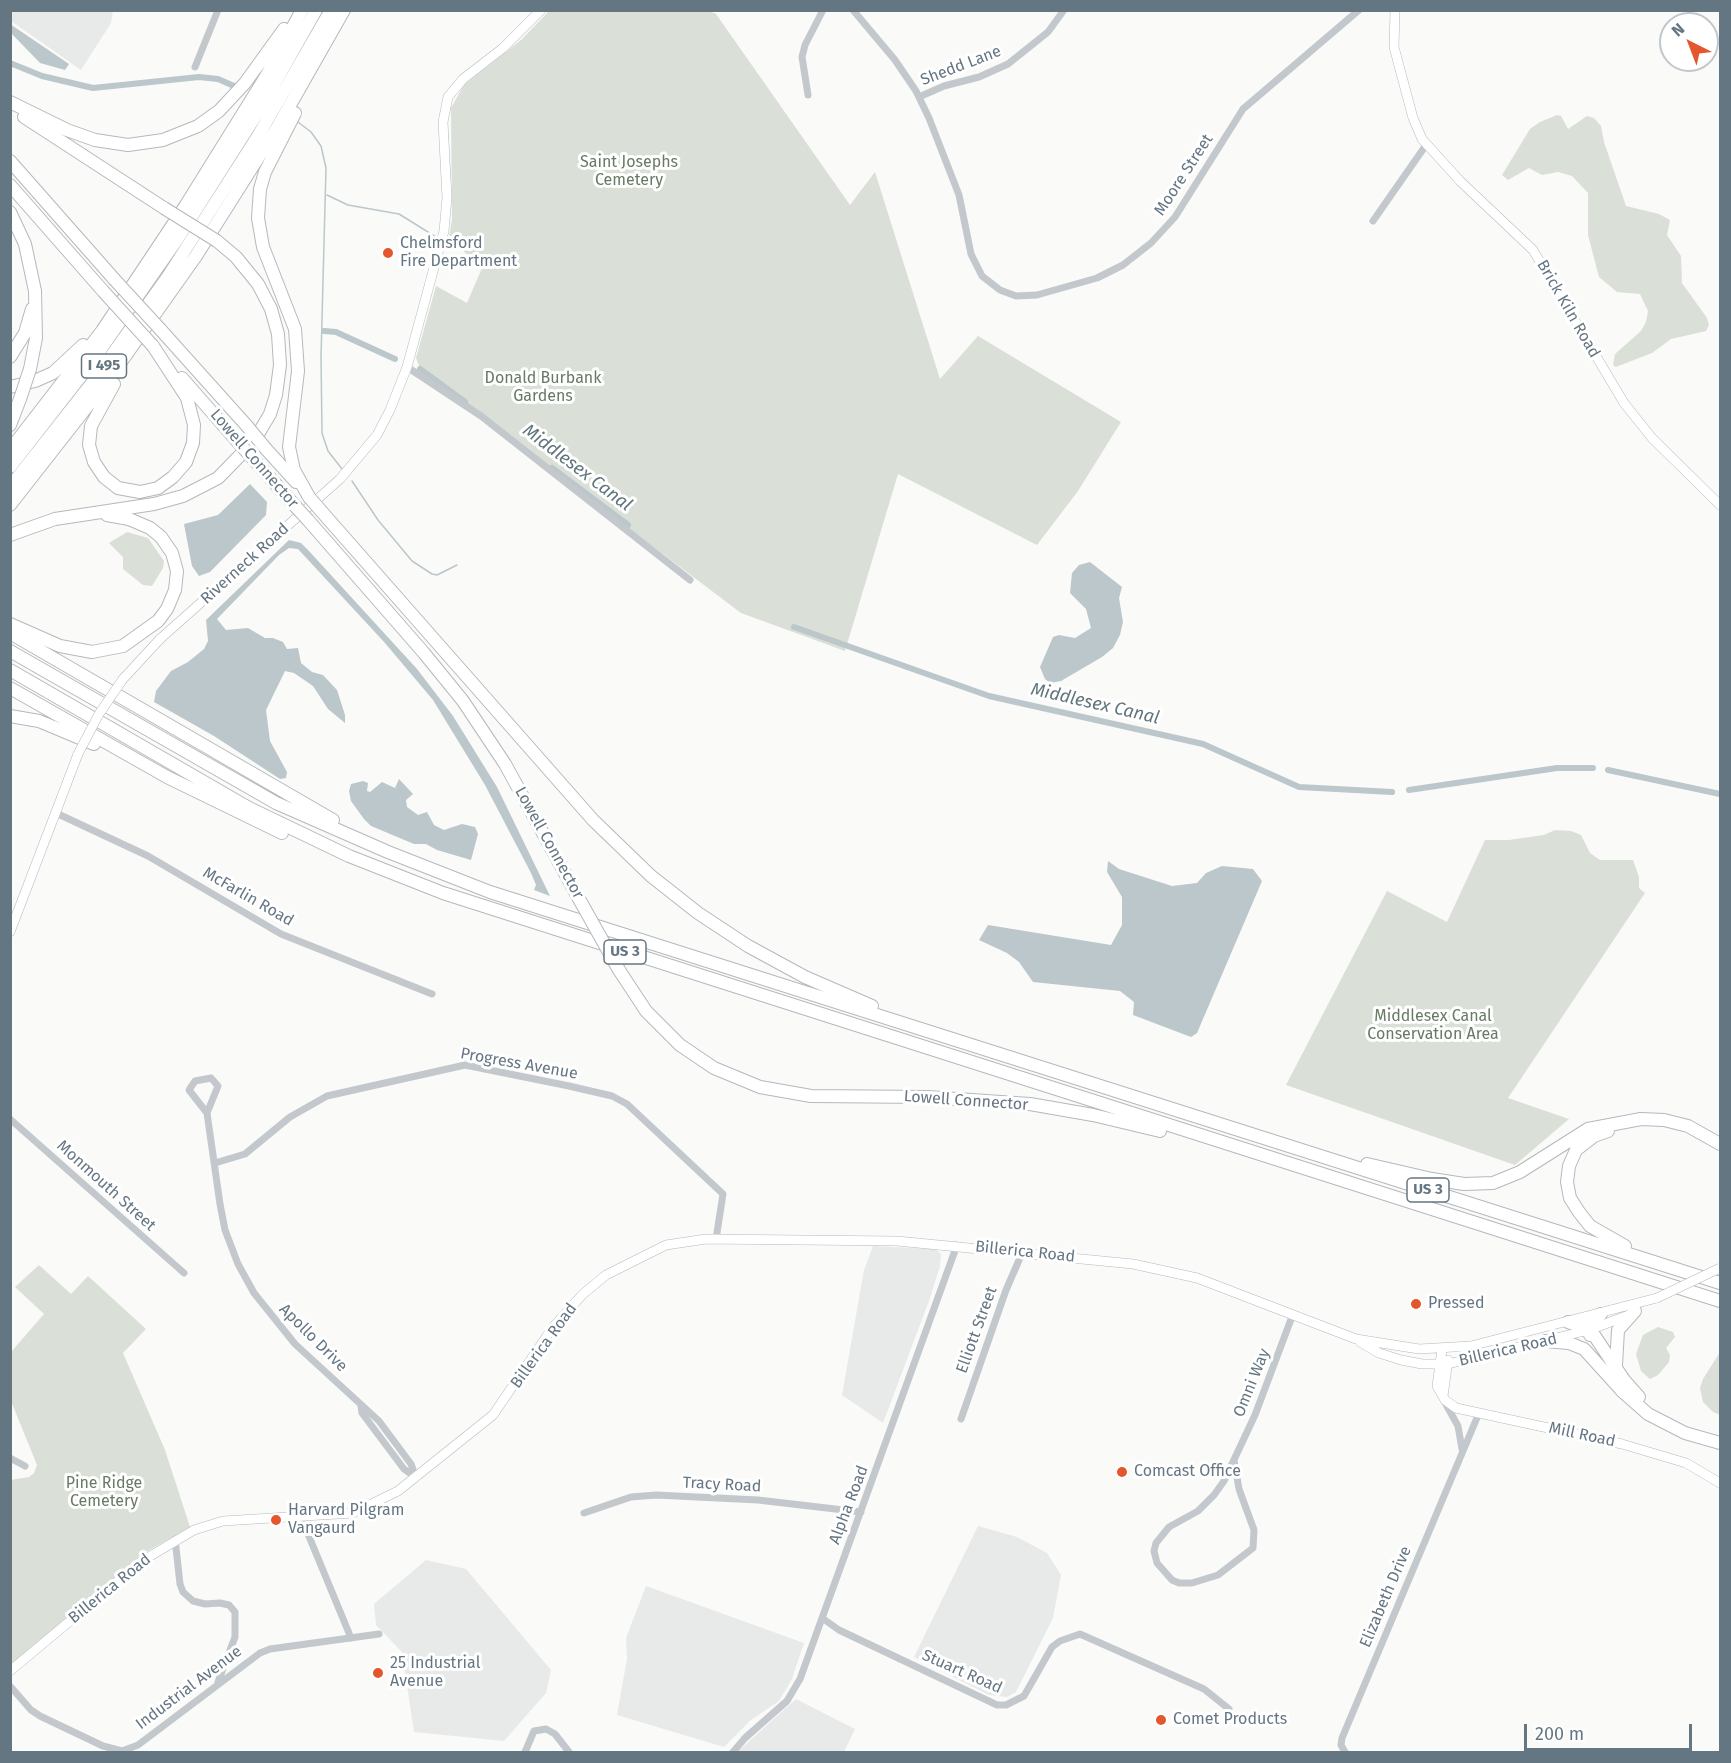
<!DOCTYPE html>
<html>
<head>
<meta charset="utf-8">
<style>
  body { margin:0 }
  #map { position:relative; width:1731px; height:1763px; overflow:hidden; background:#fafaf8; font-family:"Fira Sans",sans-serif }
  canvas { display:block }
  .frame { position:absolute; inset:0; border:12px solid #657683; pointer-events:none }
  .north { position:absolute; left:1659px; top:12px; width:60px; height:60px; box-sizing:border-box; background:#fff; border:2px solid #c1c8cd; border-radius:50%; rotate:318deg; font-size:16px; font-weight:700; line-height:24px; text-align:center; color:#657683 }
  .north::after { content:''; display:block; margin:auto; width:21px; height:27px; background:#e4572e; clip-path:polygon(50% 0,100% 100%,50% 72%,0 100%) }
  .scale { position:absolute; left:1524px; top:1724px; width:168px; height:27px; box-sizing:border-box; border:3px solid #657683; border-top:0; padding-left:8px; font-size:18px; line-height:21px; white-space:nowrap; color:#657683; -webkit-text-stroke:4px #fff; paint-order:stroke }
</style>
</head>
<body>
<div id="map">
<canvas width="1731" height="1763"></canvas>
<div class="frame"></div>
<div class="north">N</div>
<div class="scale">200 m</div>
</div>
<script>
const ctx = document.querySelector('canvas').getContext('2d');
ctx.lineJoin = 'round';
function fill(path, color) {
  ctx.fillStyle = color;
  ctx.fill(path, 'evenodd');
}
function toPath(rows) {
  const path = new Path2D();
  for (const r of rows) {
    path.moveTo(r[0], r[1]);
    for (let i = 2; i < r.length; i += 2) path.lineTo(r[i], r[i + 1]);
  }
  return path;
}
function trace(path, color, width, dash) {
  ctx.strokeStyle = color;
  ctx.lineWidth = width;
  ctx.lineCap = dash ? 'butt' : 'round';
  ctx.setLineDash(dash || []);
  ctx.stroke(path);
}
function label(font, color, halo, rows, align = 'center') {
  ctx.font = font + ' "Fira Sans",sans-serif';
  ctx.lineWidth = 6;
  ctx.setLineDash([]);
  ctx.textBaseline = 'middle';
  ctx.strokeStyle = halo;
  ctx.fillStyle = color;
  for (const [text, x, y, turn = 0] of rows) {
    ctx.save();
    ctx.translate(x, y);
    ctx.rotate((+turn || 0) * Math.PI / 180);
    ctx.textAlign = isNaN(turn) ? turn : align;
    if (halo) ctx.strokeText(text, 0, 0);
    ctx.fillText(text, 0, 0);
    ctx.restore();
  }
}
const built = toPath([
  [11,10,113,10,113,11,111,23,81,70,11,21],
  [873,1246,936,1249,941,1254,940,1266,929,1301,883,1423,842,1395,864,1270],
  [978,1526,1017,1537,1047,1553,1061,1575,1053,1618,1016,1692,1007,1697,989,1695,914,1657],
  [426,1560,466,1569,551,1670,546,1693,504,1741,414,1732,402,1652,376,1625,374,1604],
  [646,1586,804,1643,792,1679,779,1701,751,1720,724,1747,617,1715,627,1659,626,1638],
  [796,1699,855,1729,844,1752,737,1752]
]);
const green = toPath([
  [549,11,709,11,716,14,850,205,875,172,940,379,978,336,1121,422,1078,491,1037,545,898,474,845,651,741,613,431,379,419,366,416,358,436,286,467,303,482,268,449,238,452,219,451,108,464,85,521,40],
  [1557,115,1561,116,1568,129,1587,116,1594,118,1601,126,1604,142,1626,206,1659,214,1670,220,1667,235,1681,256,1682,283,1707,318,1709,325,1706,331,1671,339,1652,353,1616,367,1613,365,1615,354,1641,331,1646,322,1648,311,1640,294,1617,292,1599,277,1588,235,1588,193,1572,176,1558,172,1542,175,1529,168,1508,180,1502,175,1530,129,1540,122],
  [127,532,148,538,164,561,163,568,152,586,143,585,123,569,123,557,109,543],
  [1555,830,1571,831,1581,835,1590,853,1600,860,1633,860,1639,877,1639,888,1645,893,1508,1098,1569,1119,1515,1165,1286,1085,1387,891,1447,922,1485,840,1509,840,1544,835],
  [39,1265,71,1294,88,1276,146,1329,123,1353,165,1450,190,1527,144,1553,11,1665,11,1480,29,1477,34,1473,37,1465,11,1401,11,1352,44,1314,15,1287],
  [1658,1327,1673,1332,1675,1337,1666,1348,1670,1355,1669,1362,1658,1375,1650,1379,1641,1371,1636,1354,1643,1335],
  [1720,1352,1720,1415,1713,1412,1703,1402,1700,1388,1703,1379]
]);
const water = toPath([
  [10,24,69,64,65,70,40,63,11,33],
  [250,484,267,502,266,515,210,572,199,576,192,566,184,524,218,515],
  [289,540,301,543,309,551,417,669,453,716,497,787,550,896,534,890,536,885,531,873,485,785,433,700,385,643,298,549,289,548,279,555,217,619,226,630,248,628,265,638,273,638,283,642,287,649,298,648,301,663,312,672,323,675,337,690,345,715,345,723,328,709,313,686,294,673,285,671,266,710,270,741,287,772,286,778,280,779,214,736,154,702,156,691,171,671,188,662,204,649,208,641,206,620],
  [1090,562,1122,587,1119,598,1123,622,1120,635,1113,648,1102,657,1061,681,1050,683,1045,679,1040,667,1053,637,1059,635,1075,638,1091,628,1086,609,1070,593,1072,573,1079,565],
  [399,779,413,794,406,800,407,807,418,815,427,812,434,825,444,830,462,824,475,827,478,834,471,860,437,850,426,844,414,844,371,826,364,819,351,801,349,791,351,784,363,781,368,783,367,791,370,792,382,782,395,788],
  [1108,861,1119,869,1172,886,1197,883,1206,873,1222,866,1253,869,1262,881,1197,1033,1191,1037,1133,1015,1134,1002,1120,991,1033,982,1019,962,1007,953,979,940,988,925,1111,945,1122,925,1122,897,1107,872]
]);
const stream = toPath([
  [298,122,311,132,321,146,326,168,321,357,322,433,328,451,342,469],
  [327,195,348,205,399,214,436,237],
  [352,481,378,520,412,561,432,574,437,575,457,565]
]);
const canal = toPath([
  [10,63,42,76,93,88,199,77,218,79,234,86],
  [324,331,336,332,395,359],
  [420,369,465,402],
  [552,468,628,525],
  [794,627,989,696,1203,744,1299,787,1392,792],
  [1608,770,1720,794],
  [1409,790,1557,768,1593,768]
]);
const street = toPath([
  [853,10,895,60,916,91,929,118,959,195,971,254,982,276,1000,290,1016,296,1037,295,1097,278,1123,265,1151,243,1175,217,1243,109,1359,10],
  [195,67,218,10],
  [808,95,802,57,805,45,823,10],
  [919,97,944,86,979,77,1008,64,1048,32,1064,10],
  [1373,221,1426,145],
  [407,367,481,416,690,580],
  [56,813,148,856,281,934,432,994],
  [207,1113,189,1090,195,1081,211,1078,218,1086,207,1113,220,1204,225,1230,238,1264,254,1293,295,1344,379,1421,411,1464,416,1478],
  [10,1119,184,1273],
  [215,1163,245,1154,290,1117,327,1096,465,1065,569,1086,612,1096,627,1104,723,1194,716,1239],
  [1443,1399,1458,1426,1462,1449],
  [361,1406,362,1413,404,1469,415,1477],
  [961,1419,1006,1290,1023,1251],
  [10,1458,25,1466],
  [1234,1460,1239,1489,1254,1530,1253,1548,1218,1575,1192,1583,1179,1583,1172,1580,1157,1563,1154,1551,1156,1543,1169,1527,1198,1511,1214,1495,1224,1481,1255,1415,1293,1314],
  [584,1513,631,1497,656,1495,758,1500,861,1512],
  [301,1517,351,1638],
  [175,1539,180,1584,183,1592,193,1601,205,1604,220,1603,229,1605,235,1612,235,1637,218,1682],
  [822,1618,839,1630,997,1705,1006,1705,1024,1696,1052,1647,1060,1641,1080,1634,1204,1689,1229,1709],
  [10,1686,31,1710,40,1716,103,1746,122,1751,138,1745,260,1653,270,1649,379,1634],
  [525,1752,534,1731,546,1729,555,1734,569,1752],
  [733,1752,745,1738,787,1701,800,1679,957,1245],
  [1345,1752,1341,1745,1342,1738,1479,1413]
]);
const secondary = toPath([
  [1395,10,1394,47,1413,118,1422,139,1460,181,1533,250,1624,403,1652,438,1720,505],
  [123,679,160,639,340,479,377,435,390,410,407,367,444,231,447,198,443,122,448,97,463,79,503,48,541,10],
  [10,932,78,754],
  [1360,1342,1379,1353,1401,1360,1422,1364,1448,1364,1589,1330,1629,1315],
  [1442,1349,1437,1386,1445,1400,1456,1408,1622,1444,1686,1463,1720,1483],
  [1443,1396,1448,1360],
  [10,1671,142,1561,194,1530,223,1521,353,1513,398,1491,493,1415,553,1327,583,1294,606,1275,666,1245,706,1239,897,1241,1133,1264,1197,1278,1356,1339,1419,1349,1471,1346,1657,1298]
]);
const highway = toPath([
  [10,102,67,130,95,140,128,145,163,140,198,126,219,111,245,83,284,29],
  [295,113,265,172,260,189,258,218,263,247,295,329,298,371,289,447,294,470,309,497],
  [24,117,164,208],
  [10,161,114,279],
  [10,185,103,291],
  [10,212,25,244,35,291,36,338,30,369],
  [160,329,247,426],
  [10,357,25,333,32,309],
  [182,378,237,441],
  [114,384,91,426,89,445,94,462,104,477,118,488,140,492,158,488,173,477,186,462,193,443,194,425,187,398,153,346],
  [10,387,35,381,53,373,83,345],
  [10,425,20,399],
  [266,449,296,482],
  [10,450,102,331,186,205,265,78,302,10],
  [256,462,296,507],
  [10,467,91,363,178,238,260,109,316,10],
  [10,487,92,383,169,275,258,136,331,10],
  [10,505,111,376,196,256,277,128,344,10],
  [322,512,593,820,651,876,698,913,748,946,805,977,872,1006],
  [308,520,424,653,463,701,505,764,578,897],
  [10,535,55,519,154,504,183,496,218,478,254,441,270,414,276,395,280,365,278,334,271,309,258,284,236,257,217,241],
  [10,624,60,646,92,652,123,646,158,621,167,609,175,590,177,571,172,553,161,537,150,528,129,519,107,515],
  [10,633,333,820],
  [10,651,276,803,388,852,490,892,1720,1283],
  [10,670,249,808,349,856,443,893,1720,1301],
  [10,688,167,777,282,833],
  [10,716,39,721,94,744],
  [619,970,646,1011,680,1045,714,1068,760,1087,811,1096,928,1097,1030,1104,1093,1115,1160,1131],
  [1608,1131,1594,1136,1576,1150,1569,1166,1567,1182,1570,1198,1579,1212,1590,1226,1625,1246],
  [1367,1164,1432,1179,1464,1184,1493,1183,1520,1172,1588,1129,1641,1119,1664,1120,1688,1126,1720,1144],
  [1568,1322,1583,1327,1594,1335,1624,1380,1639,1397],
  [1590,1335,1589,1326,1601,1314],
  [1545,1341,1569,1343,1584,1349,1623,1392,1648,1414,1685,1433,1720,1443],
  [1616,1365,1618,1330,1635,1311]
]);
const secondaryBridge = toPath([
  [78,754,99,714,123,679],
  [1657,1298,1720,1268]
]);
const highwayBridge = toPath([
  [164,208,217,241],
  [114,279,160,329],
  [103,291,153,346],
  [20,399,30,369],
  [247,426,266,449],
  [237,441,256,462],
  [309,497,322,512],
  [296,507,308,520],
  [578,897,619,970]
]);
const markers = [
  [388,253,6,"#e4572e"],
  [1416,1304,6,"#e4572e"],
  [1122,1472,6,"#e4572e"],
  [276,1520,6,"#e4572e"],
  [378,1673,6,"#e4572e"],
  [1161,1720,6,"#e4572e"]
];
const shields = [
  [104,366,45],
  [625,952,42],
  [1428,1190,42]
];
const shieldNames = [
  ["I 495",104,366],
  ["US 3",625,952],
  ["US 3",1428,1190]
];
const streetNames = [
  ["Shedd Lane",961,66,-21],
  ["Moore Street",1184,175,-57],
  ["Brick Kiln Road",1568,309,60],
  ["Lowell Connector",254,459,49],
  ["Riverneck Road",245,564,-42],
  ["Lowell Connector",549,843,61],
  ["McFarlin Road",248,897,30],
  ["Progress Avenue",519,1064,10],
  ["Lowell Connector",966,1101,4],
  ["Monmouth Street",106,1186,42],
  ["Billerica Road",1025,1252,6],
  ["Elliott Street",977,1330,-70],
  ["Apollo Drive",313,1338,45],
  ["Billerica Road",544,1346,-54],
  ["Billerica Road",1508,1350,-13],
  ["Omni Way",1252,1383,-68],
  ["Mill Road",1582,1435,12],
  ["Tracy Road",722,1485,3],
  ["Alpha Road",849,1505,-69],
  ["Billerica Road",110,1589,-39],
  ["Elizabeth Drive",1386,1597,-67],
  ["Stuart Road",962,1672,24],
  ["Industrial Avenue",189,1688,-37]
];
const parkNames = [
  ["Saint Josephs",629,163],
  ["Cemetery",629,181],
  ["Donald Burbank",543,379],
  ["Gardens",543,397],
  ["Middlesex Canal",1433,1017],
  ["Conservation Area",1433,1035],
  ["Pine Ridge",104,1484],
  ["Cemetery",104,1502]
];
const poiNames = [
  ["Chelmsford",400,244],
  ["Fire Department",400,262],
  ["Pressed",1428,1304],
  ["Comcast Office",1134,1472],
  ["Harvard Pilgram",288,1511],
  ["Vangaurd",288,1529],
  ["25 Industrial",390,1664],
  ["Avenue",390,1682],
  ["Comet Products",1173,1720]
];
const waterNames = [
  ["Middlesex Canal",577,468,37],
  ["Middlesex Canal",1095,704,13]
];
fill(built, '#e8e9e9');
fill(green, '#dadfd7');
fill(water, '#bbc7cb');
trace(stream, '#bbc7cb', 1.5);
trace(canal, '#bbc7cb', 6);
trace(secondary, '#b3babf', 10);
trace(highway, '#b4b9bd', 14);
trace(street, '#c3c8cc', 7);
trace(secondary, '#fff', 9);
trace(highway, '#fff', 12);
trace(secondaryBridge, '#b3babf', 10, []);
trace(highwayBridge, '#b4b9bd', 14, []);
trace(secondaryBridge, '#fff', 9);
trace(highwayBridge, '#fff', 12);
for (const [x, y, r, color] of markers) {
  const dot = new Path2D();
  dot.arc(x, y, r, 0, 2 * Math.PI);
  ctx.fillStyle = color;
  ctx.fill(dot);
  trace(dot, '#fff', 2);
}
for (const [x, y, w] of shields) {
  const box = new Path2D();
  box.roundRect(x - w / 2, y - 12, w, 24, 4.5);
  ctx.fillStyle = '#fff';
  ctx.fill(box);
  trace(box, '#657683', 1.5);
}
label('bold 15px', '#657683', null, shieldNames);
label('16px', '#657683', '#fff', streetNames);
label('16px', '#687a64', '#fff', parkNames);
label('16px', '#657683', '#fff', poiNames, 'left');
label('italic 18px', '#60757c', '#fff', waterNames);
</script>
</body>
</html>
